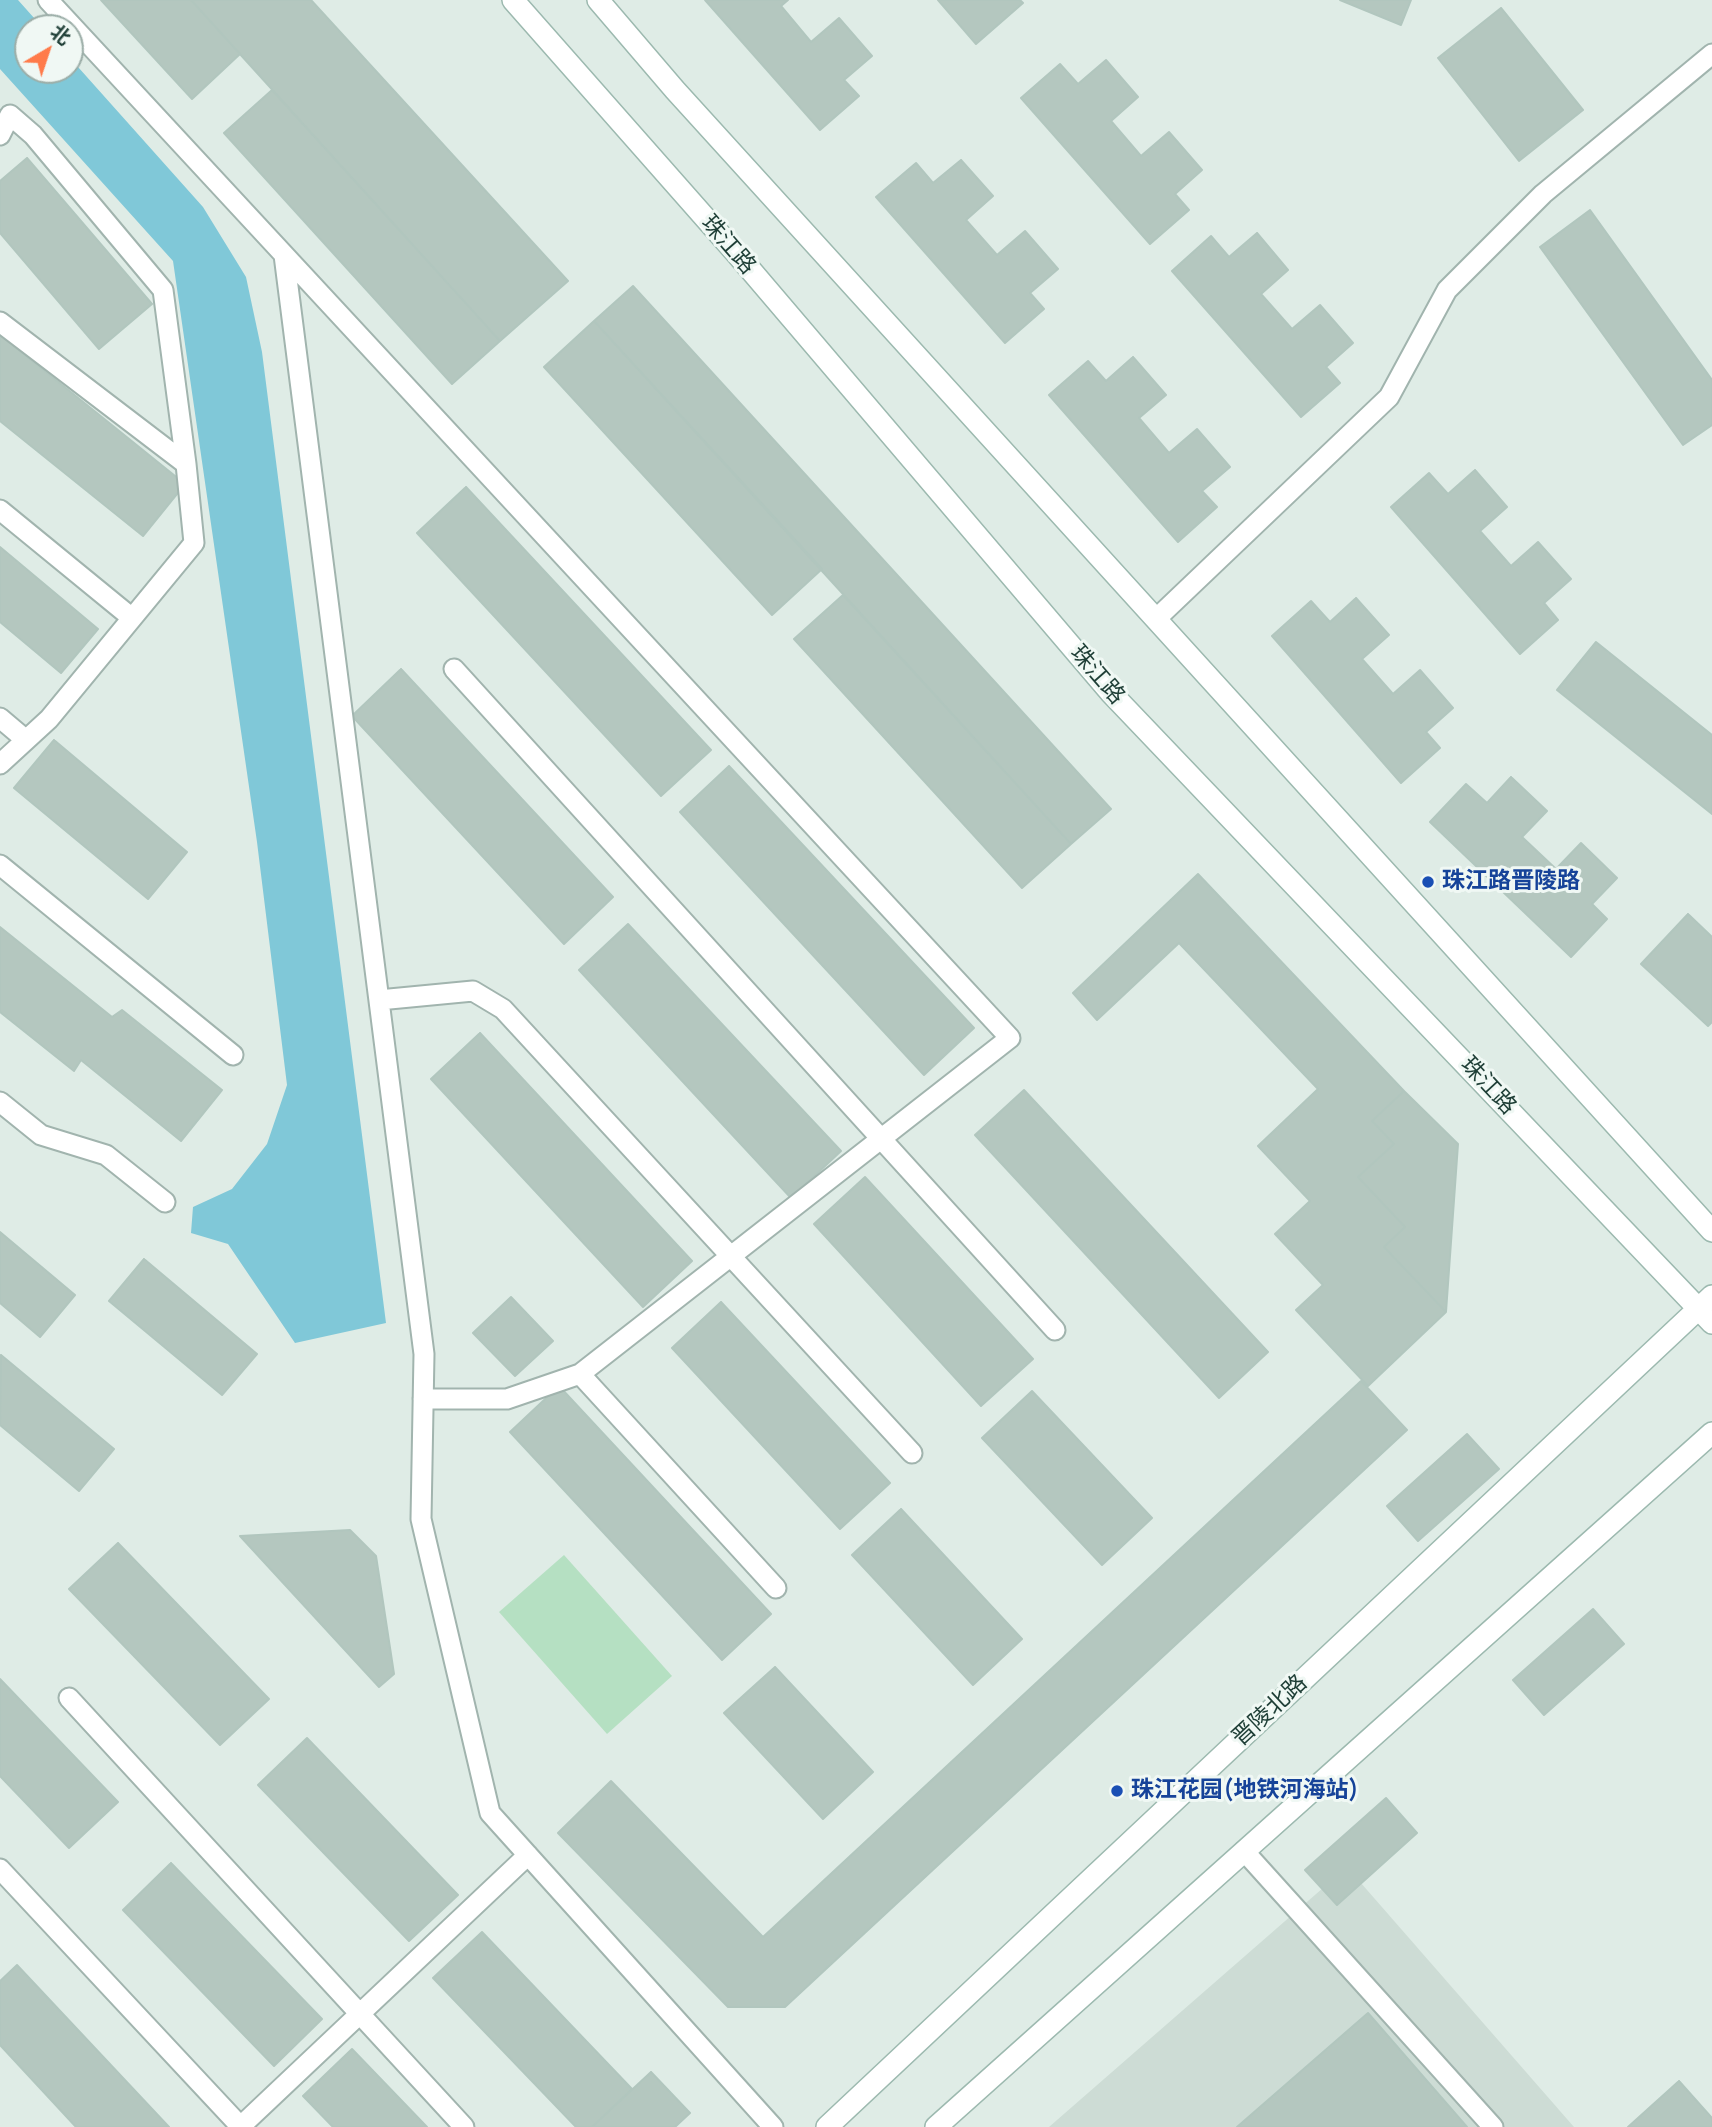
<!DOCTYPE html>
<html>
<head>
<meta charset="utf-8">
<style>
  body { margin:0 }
  #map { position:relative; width:1712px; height:2127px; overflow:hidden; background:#dfece6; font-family:Manrope,"Noto Sans SC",sans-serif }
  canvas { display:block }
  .north { position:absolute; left:14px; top:14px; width:70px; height:70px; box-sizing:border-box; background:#f0f8f4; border:2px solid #9caea8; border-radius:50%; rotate:39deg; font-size:19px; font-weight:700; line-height:28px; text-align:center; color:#1e3e36 }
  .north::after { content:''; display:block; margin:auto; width:24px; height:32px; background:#ff7b4a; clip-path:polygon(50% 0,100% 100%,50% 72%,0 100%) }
</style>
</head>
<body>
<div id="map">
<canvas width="1712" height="2127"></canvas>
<div class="north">北</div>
</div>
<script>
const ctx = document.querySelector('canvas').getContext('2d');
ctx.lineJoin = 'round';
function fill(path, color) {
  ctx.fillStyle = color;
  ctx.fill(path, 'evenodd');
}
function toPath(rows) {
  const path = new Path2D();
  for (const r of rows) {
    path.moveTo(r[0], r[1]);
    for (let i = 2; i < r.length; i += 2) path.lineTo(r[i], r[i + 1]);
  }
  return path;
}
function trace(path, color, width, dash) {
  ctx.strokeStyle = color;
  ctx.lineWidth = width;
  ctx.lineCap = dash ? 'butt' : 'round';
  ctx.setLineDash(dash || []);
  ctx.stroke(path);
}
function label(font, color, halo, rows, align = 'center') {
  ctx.font = font + ' Manrope,"Noto Sans SC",sans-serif';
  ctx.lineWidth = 6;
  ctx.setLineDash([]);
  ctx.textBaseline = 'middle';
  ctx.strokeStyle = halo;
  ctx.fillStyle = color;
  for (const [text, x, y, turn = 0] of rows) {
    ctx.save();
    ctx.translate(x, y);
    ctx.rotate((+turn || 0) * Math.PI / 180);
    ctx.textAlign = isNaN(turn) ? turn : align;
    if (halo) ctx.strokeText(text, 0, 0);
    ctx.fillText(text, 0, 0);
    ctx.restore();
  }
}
const built = toPath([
  [1347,1867,1574,2127,1049,2127]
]);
const green = toPath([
  [564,1555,672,1676,607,1734,499,1612]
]);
const water = toPath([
  [0,0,18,0,43,28,28,28,28,70,70,70,70,58,203,207,246,277,262,352,386,1323,295,1343,228,1244,191,1233,193,1207,232,1189,267,1144,287,1085,257,842,173,261,0,69]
]);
const building = toPath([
  [101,0,191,0,240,54,192,99,101,0],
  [191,0,311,0,568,281,500,341,191,0],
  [705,0,788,0,781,6,811,42,839,18,872,56,844,80,859,96,820,130,705,0],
  [938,0,1020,0,1023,3,976,44,938,0],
  [1340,0,1411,0,1401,25,1340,0],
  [1501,8,1583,110,1519,161,1438,58,1501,8],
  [1106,60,1138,97,1111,121,1141,156,1169,132,1202,170,1175,194,1189,210,1150,244,1021,98,1060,64,1078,84,1106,60],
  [272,90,500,341,452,384,224,133,272,90],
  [27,158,152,304,99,349,0,233,0,181,27,158],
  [961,160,993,196,966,220,997,255,1025,231,1058,269,1030,293,1044,309,1005,343,876,197,916,163,933,183,961,160],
  [1590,210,1712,380,1712,425,1683,445,1540,247,1590,210],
  [1257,233,1288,270,1261,294,1292,329,1320,305,1353,343,1326,367,1340,383,1301,417,1172,271,1211,236,1229,257,1257,233],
  [633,286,1111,809,1071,844,594,321,633,286],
  [594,321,822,569,772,615,544,367,594,321],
  [0,335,185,484,143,536,0,421,0,335],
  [1133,357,1166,395,1139,418,1169,453,1197,429,1230,467,1202,491,1217,507,1178,542,1049,395,1088,361,1106,381,1133,357],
  [1475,470,1507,507,1480,531,1511,566,1538,542,1571,579,1544,603,1558,620,1520,654,1391,507,1429,473,1448,494,1475,470],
  [466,487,711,750,661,796,417,533,466,487],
  [0,547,98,629,61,673,0,622,0,547],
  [843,595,1071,844,1022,888,794,639,843,595],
  [1356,598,1389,635,1362,659,1393,694,1420,670,1453,708,1426,732,1440,748,1401,783,1272,636,1311,601,1330,622,1356,598],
  [1596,642,1712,735,1712,814,1557,690,1596,642],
  [401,669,613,897,564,944,352,716,401,669],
  [54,740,187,852,148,899,14,788,54,740],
  [729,766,974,1028,924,1075,680,812,729,766],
  [1511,777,1547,811,1522,837,1556,869,1581,843,1617,878,1592,904,1607,919,1571,957,1430,822,1466,784,1487,803,1511,777],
  [1198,874,1404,1091,1372,1121,1394,1144,1358,1177,1405,1227,1384,1247,1446,1312,1368,1386,1296,1310,1323,1285,1275,1234,1310,1201,1258,1146,1318,1089,1179,943,1097,1020,1073,993,1198,874],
  [1688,914,1712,937,1712,1022,1708,1026,1641,964,1688,914],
  [628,924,841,1151,791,1198,579,970,628,924],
  [0,927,112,1017,122,1010,222,1090,181,1141,81,1060,74,1071,0,1012,0,927],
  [480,1033,692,1261,643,1307,431,1079,480,1033],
  [1024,1090,1268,1352,1219,1398,975,1135,1024,1090],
  [1404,1091,1458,1144,1446,1312,1384,1247,1405,1227,1358,1177,1394,1144,1372,1121,1404,1091],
  [865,1177,1033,1359,981,1406,814,1224,865,1177],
  [0,1232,75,1295,40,1337,0,1303,0,1232],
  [144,1259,257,1354,222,1395,109,1301,144,1259],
  [511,1297,553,1341,515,1376,473,1333,511,1297],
  [721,1302,890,1483,840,1529,672,1348,721,1302],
  [1,1355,114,1449,79,1491,0,1425,1,1355],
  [1361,1381,1407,1430,785,2007,728,2007,558,1833,611,1781,763,1937,1361,1381],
  [559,1386,771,1614,722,1660,510,1432,559,1386],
  [1032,1391,1152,1518,1102,1565,982,1438,1032,1391],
  [1467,1434,1499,1469,1418,1541,1387,1506,1467,1434],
  [901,1509,1022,1639,973,1685,852,1555,901,1509],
  [350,1530,376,1556,394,1674,379,1687,240,1536,350,1530],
  [118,1543,269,1699,220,1745,69,1589,118,1543],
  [1593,1609,1624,1644,1544,1715,1513,1680,1593,1609],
  [775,1667,873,1772,823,1819,724,1713,775,1667],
  [0,1679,118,1802,69,1848,0,1776,0,1679],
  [307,1738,458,1895,409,1941,258,1785,307,1738],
  [1386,1798,1417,1833,1337,1905,1305,1870,1386,1798],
  [171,1863,322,2019,274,2066,123,1910,171,1863],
  [482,1932,632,2089,592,2127,576,2127,433,1978,482,1932],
  [17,1965,169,2127,76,2127,0,2045,0,1981,17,1965],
  [1368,2013,1467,2127,1237,2127,1368,2013],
  [352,2049,427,2127,333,2127,303,2096,352,2049],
  [651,2072,690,2113,675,2127,592,2127,651,2072],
  [1679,2081,1712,2118,1712,2127,1628,2127,1679,2081]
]);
const lane = toPath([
  [48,0,1010,1038,580,1374,507,1399,423,1399],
  [0,135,10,115,33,135,163,290,186,464],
  [284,255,424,1354,421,1519,490,1813,773,2127],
  [0,322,186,464,194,543,49,719,0,764],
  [0,510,132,618],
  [1156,619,1389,397,1447,290,1543,194,1712,54],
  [454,669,1055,1330],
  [0,718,26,740],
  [0,865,233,1055],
  [379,1000,473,991,503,1009,912,1453],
  [0,1102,41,1135,106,1155,165,1202],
  [580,1374,776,1588],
  [69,1698,464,2127],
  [1244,1851,1493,2127],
  [0,1869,241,2127],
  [240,2127,528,1855]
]);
const secondary = toPath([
  [513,0,737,254,1111,693,1712,1323],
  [598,0,675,90,1712,1231],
  [827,2127,1712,1296],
  [936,2127,1712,1433]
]);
const markers = [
  [1428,882,7,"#1a4fb4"],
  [1117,1791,7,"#1a4fb4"]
];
const streetNames = [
  ["珠江路",728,245,49],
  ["珠江路",1097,675,49],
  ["珠江路",1488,1086,47],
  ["晋陵北路",1270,1711,-43]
];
const transitNames = [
  ["珠江路晋陵路",1442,882],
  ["珠江花园(地铁河海站)",1131,1791]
];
fill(built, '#cddcd5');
fill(green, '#b5e0c2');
fill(water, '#80c8d8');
fill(building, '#b4c7bf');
trace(building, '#b1c6be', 2);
trace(lane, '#a1b4ae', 23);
trace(secondary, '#9cb9af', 24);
trace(lane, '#fff', 19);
trace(secondary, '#fff', 21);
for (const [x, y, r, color] of markers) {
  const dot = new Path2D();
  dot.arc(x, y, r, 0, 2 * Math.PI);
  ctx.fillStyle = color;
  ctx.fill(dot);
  trace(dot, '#f0f8f4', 2.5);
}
label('23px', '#1e3e36', '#f0f8f4', streetNames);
label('bold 23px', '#164399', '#f0f8f4', transitNames, 'left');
</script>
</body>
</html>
